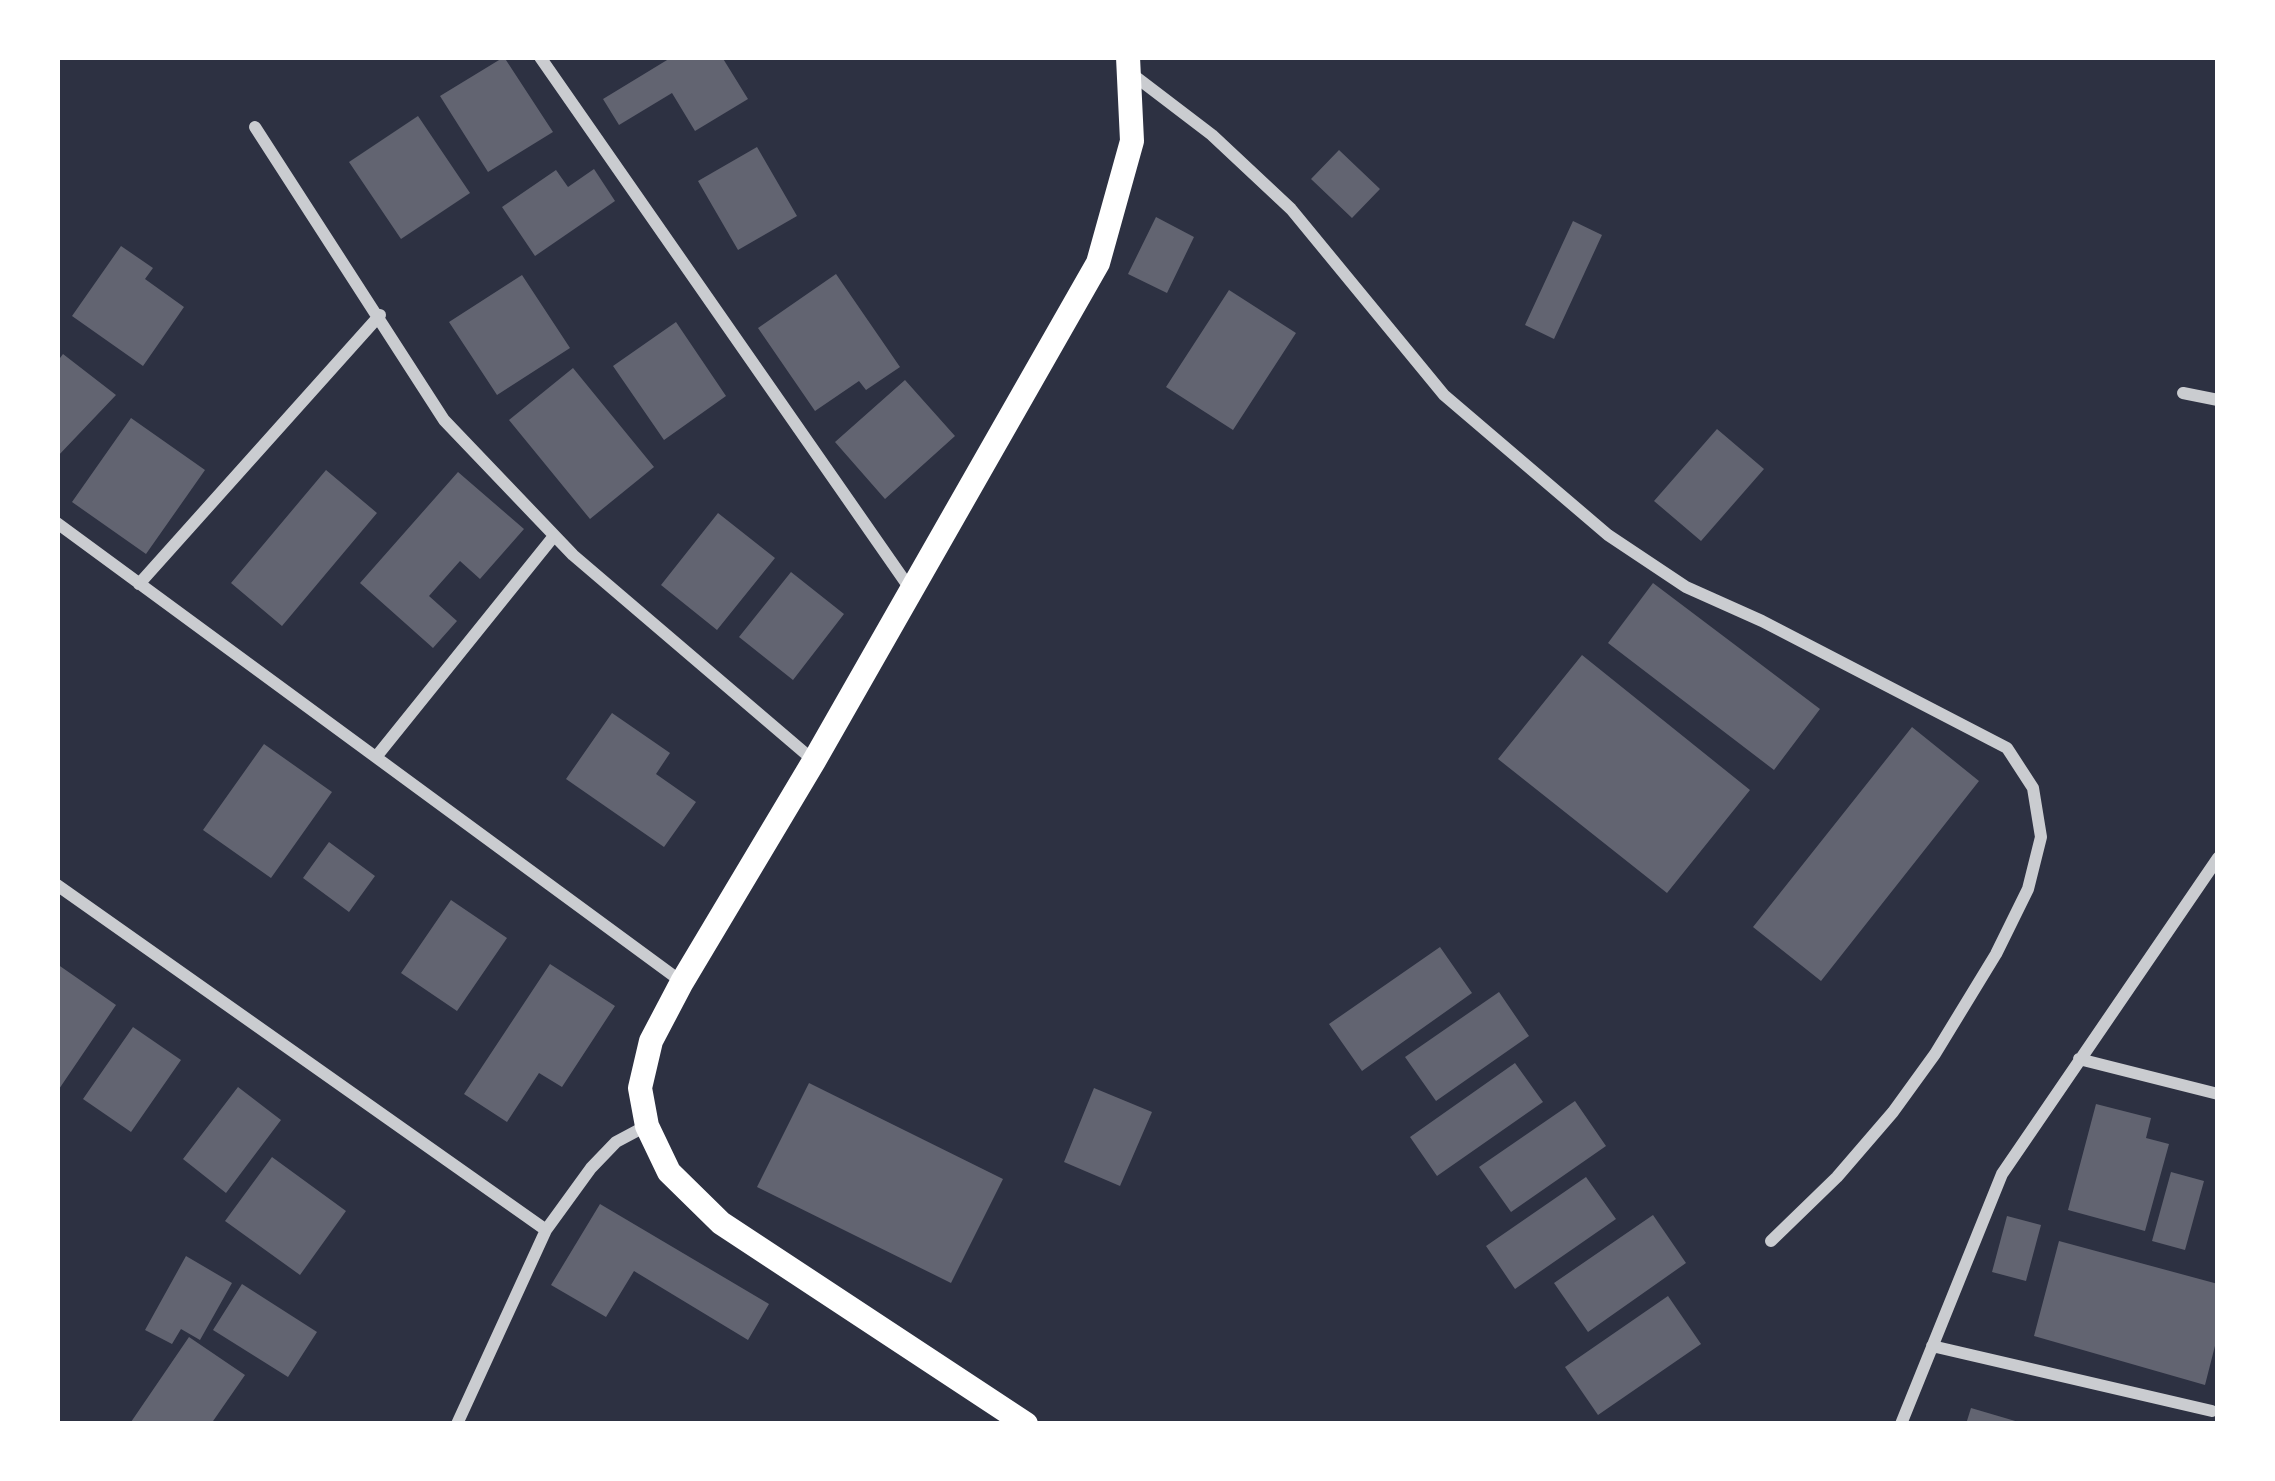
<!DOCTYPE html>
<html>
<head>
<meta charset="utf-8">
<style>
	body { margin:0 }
	#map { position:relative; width:2275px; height:1481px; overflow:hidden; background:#2d3142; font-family:Figtree,sans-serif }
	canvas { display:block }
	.frame { position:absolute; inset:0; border:60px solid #fff; pointer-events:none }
</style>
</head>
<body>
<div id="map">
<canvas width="2275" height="1481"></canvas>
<div class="frame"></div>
</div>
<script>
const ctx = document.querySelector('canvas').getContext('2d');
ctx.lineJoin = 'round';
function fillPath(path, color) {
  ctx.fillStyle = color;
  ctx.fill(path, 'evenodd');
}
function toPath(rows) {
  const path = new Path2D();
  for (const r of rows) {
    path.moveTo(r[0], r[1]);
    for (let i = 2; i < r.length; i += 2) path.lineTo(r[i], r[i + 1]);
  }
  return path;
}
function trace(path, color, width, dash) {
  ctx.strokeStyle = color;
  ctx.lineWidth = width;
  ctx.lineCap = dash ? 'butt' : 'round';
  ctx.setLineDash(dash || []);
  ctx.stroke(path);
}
fillPath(toPath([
	[504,57,553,132,488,172,440,96],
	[672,57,722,57,748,99,695,131,672,93,619,125,603,99],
	[418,116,470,193,401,239,349,162],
	[757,147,797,216,738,250,698,181],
	[1339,150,1380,189,1352,218,1311,179],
	[594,169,615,201,535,256,502,207,556,170,568,187],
	[1156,217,1194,237,1167,293,1128,274],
	[1573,221,1602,235,1554,339,1525,325],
	[121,246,153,268,145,279,184,307,143,366,72,316],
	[836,274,900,367,866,390,859,381,815,411,758,328],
	[522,275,570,348,497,395,449,322],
	[1229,290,1296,333,1233,430,1166,387],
	[676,322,726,396,664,440,613,366],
	[63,354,116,395,57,457,57,362],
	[573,368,654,467,590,519,509,420],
	[905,380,955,436,885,499,835,442],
	[131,418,205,470,146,554,72,502],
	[1717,429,1764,469,1701,541,1654,501],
	[326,470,377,513,282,626,231,583],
	[458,472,524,529,480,579,460,561,429,596,457,621,433,648,360,583],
	[718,513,775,558,717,630,661,585],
	[791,572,844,614,793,680,739,637],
	[1653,583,1820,709,1774,770,1608,643],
	[1582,655,1750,790,1667,893,1498,759],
	[612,713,670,753,656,774,696,802,664,847,566,779],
	[1912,727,1979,781,1821,981,1753,927],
	[264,744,332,792,271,878,203,830],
	[329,842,375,876,349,912,303,878],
	[451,900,507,938,457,1011,401,973],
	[1440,947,1472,993,1362,1071,1329,1024],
	[57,964,116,1005,57,1092],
	[550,964,615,1006,562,1087,539,1073,507,1122,464,1094],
	[1499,992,1529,1036,1436,1101,1405,1057],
	[133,1027,181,1060,131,1132,83,1099],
	[1515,1063,1543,1102,1437,1176,1410,1137],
	[809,1083,1003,1179,951,1283,757,1187],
	[238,1087,281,1120,226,1193,183,1159],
	[1094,1088,1152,1112,1120,1186,1064,1162],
	[1575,1101,1606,1146,1511,1212,1479,1167],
	[2096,1104,2151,1118,2146,1138,2169,1144,2145,1231,2068,1210],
	[272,1157,346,1211,300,1275,225,1221],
	[2171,1172,2204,1181,2185,1250,2152,1241],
	[1586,1177,1616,1219,1515,1289,1486,1246],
	[600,1204,769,1304,748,1340,634,1271,606,1317,551,1285],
	[1653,1215,1686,1263,1588,1332,1554,1283],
	[2007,1216,2041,1225,2026,1281,1992,1272],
	[2059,1241,2218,1284,2218,1334,2205,1385,2034,1336],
	[186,1256,232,1283,200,1340,181,1329,172,1344,145,1330],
	[242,1284,317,1332,288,1377,213,1330],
	[1668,1296,1701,1344,1598,1415,1565,1367],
	[189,1337,245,1375,211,1424,134,1424,131,1422],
	[1971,1408,2022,1423,2021,1424,1966,1424]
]), '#626471');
trace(toPath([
	[540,57,911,590],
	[1132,74,1212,135,1291,209,1444,395,1608,535,1686,587,1762,621,2007,748,2033,788,2041,837,2028,889,1996,954,1935,1054,1893,1112,1837,1177,1771,1241],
	[255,127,444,420,573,555,813,760],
	[2183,393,2218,400],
	[57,523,682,982],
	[139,584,380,315],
	[376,757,554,536],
	[57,885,546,1230],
	[2079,1059,2218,1094],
	[1932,1346,2212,1411],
	[457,1424,546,1230,591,1168,616,1142,646,1126],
	[1901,1424,2002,1174,2218,858]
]), '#caccd0', 12);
trace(toPath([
	[1026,1424,721,1223,669,1172,647,1126,640,1088,651,1041,682,982,814,761,1098,263,1132,141,1128,57]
]), '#fff', 24);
</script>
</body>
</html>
